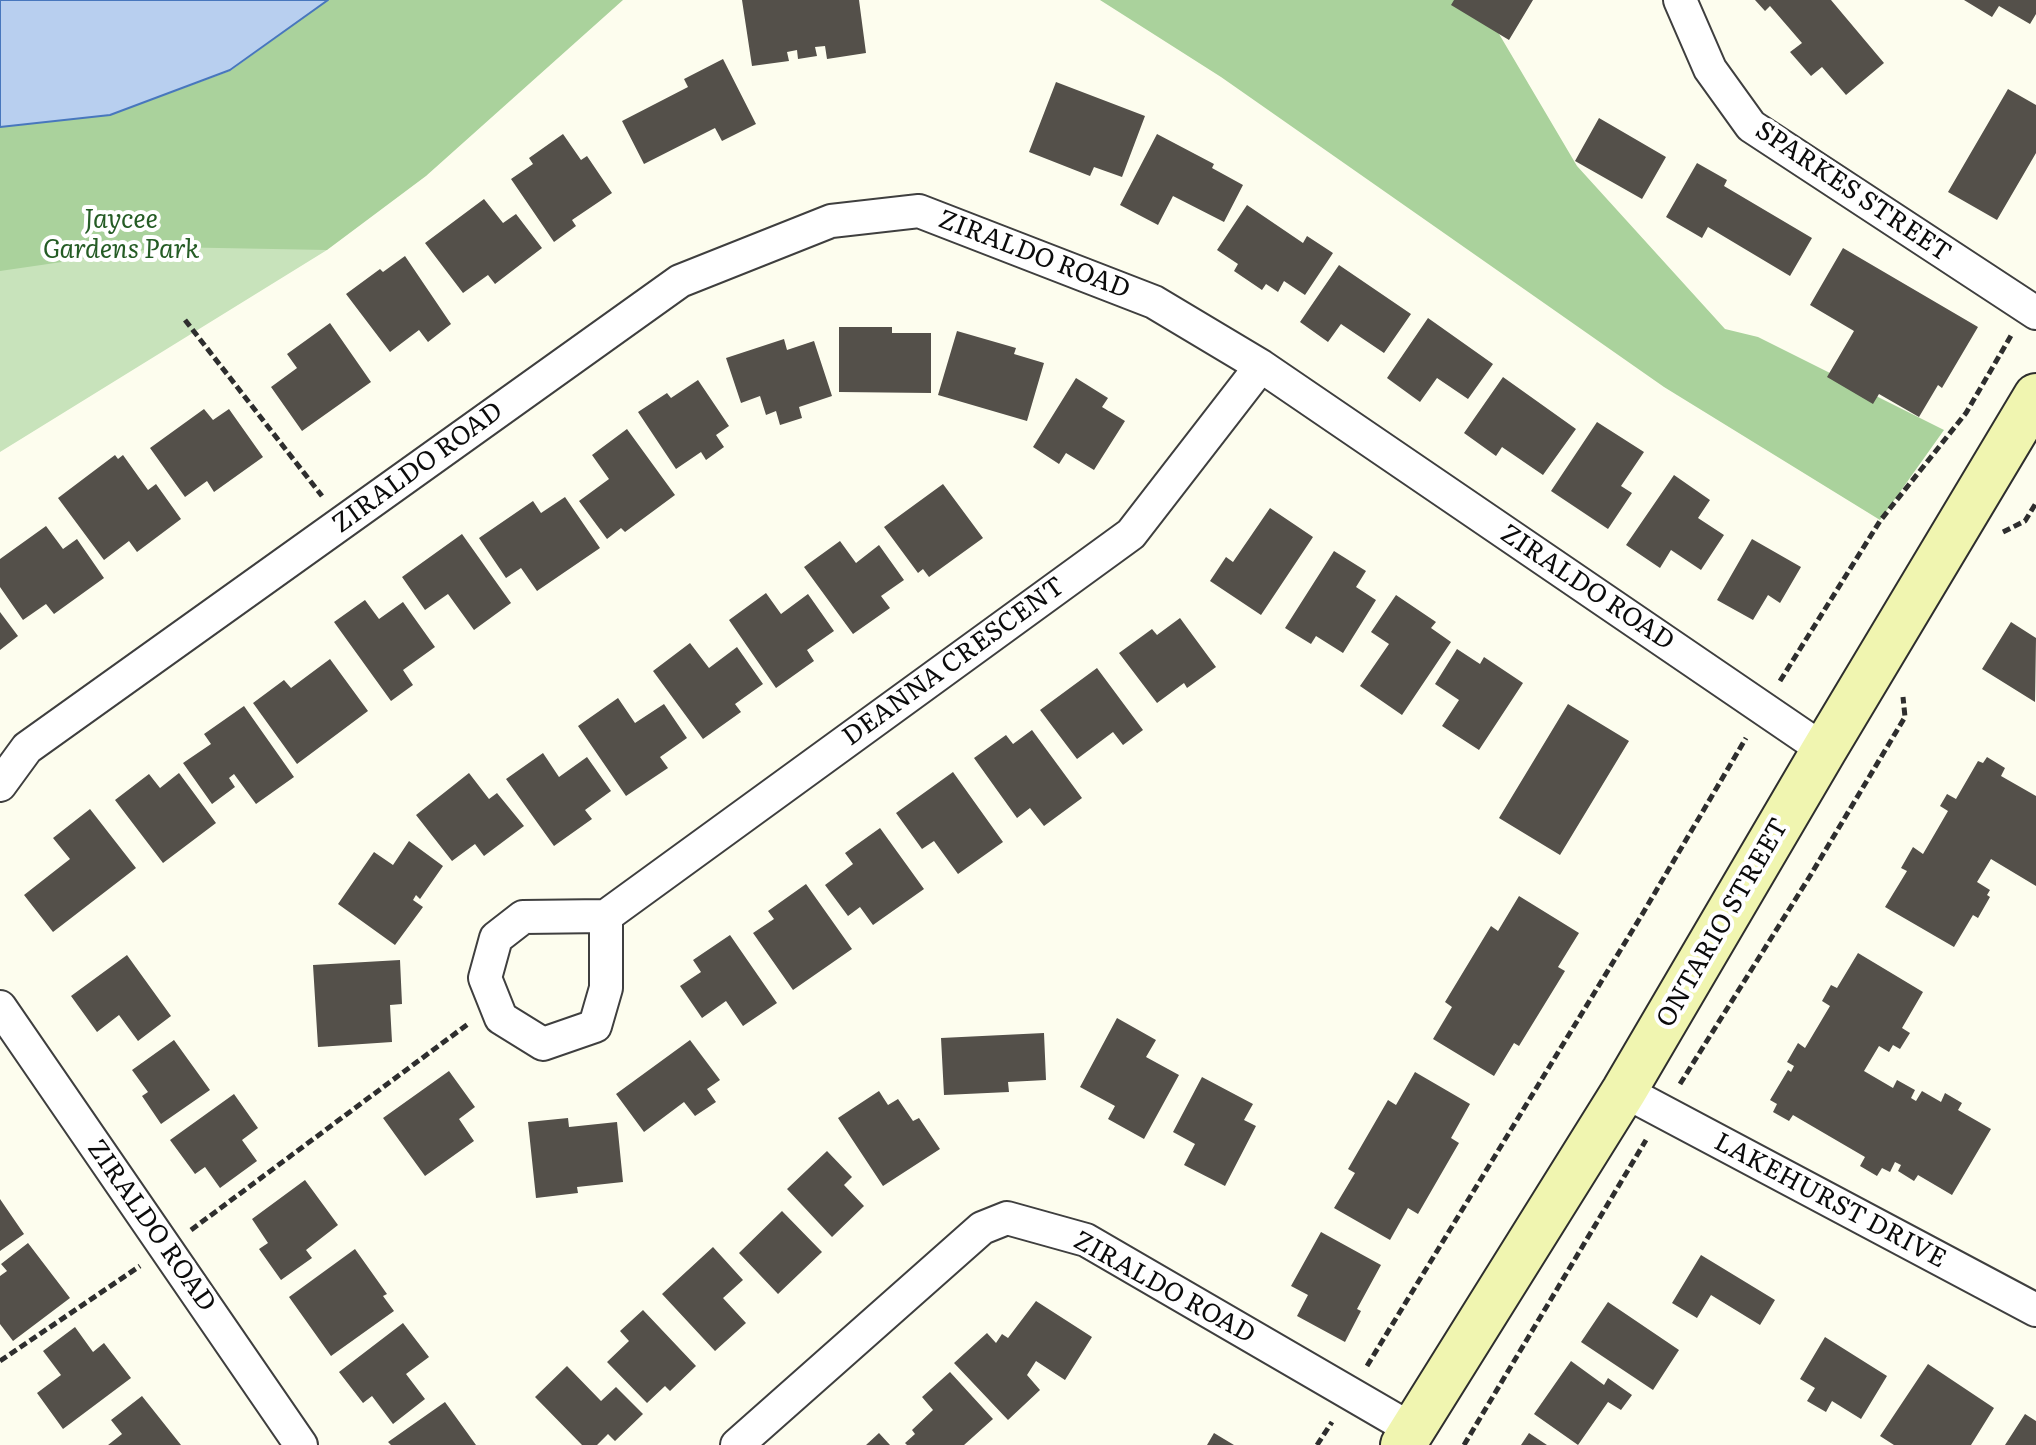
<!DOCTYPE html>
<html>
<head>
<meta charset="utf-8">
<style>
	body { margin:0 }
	canvas { display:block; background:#fdfdee }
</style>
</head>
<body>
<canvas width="2036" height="1445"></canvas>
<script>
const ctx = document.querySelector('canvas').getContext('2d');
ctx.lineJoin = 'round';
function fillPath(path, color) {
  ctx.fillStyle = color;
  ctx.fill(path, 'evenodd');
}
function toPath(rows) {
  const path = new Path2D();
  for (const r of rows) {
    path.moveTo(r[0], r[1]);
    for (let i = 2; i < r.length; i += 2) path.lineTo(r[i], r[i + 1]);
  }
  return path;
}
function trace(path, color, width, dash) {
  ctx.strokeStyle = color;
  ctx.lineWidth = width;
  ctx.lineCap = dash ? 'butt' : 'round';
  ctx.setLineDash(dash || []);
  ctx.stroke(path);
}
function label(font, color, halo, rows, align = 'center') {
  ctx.font = font + ' Literata,serif';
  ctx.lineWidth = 8;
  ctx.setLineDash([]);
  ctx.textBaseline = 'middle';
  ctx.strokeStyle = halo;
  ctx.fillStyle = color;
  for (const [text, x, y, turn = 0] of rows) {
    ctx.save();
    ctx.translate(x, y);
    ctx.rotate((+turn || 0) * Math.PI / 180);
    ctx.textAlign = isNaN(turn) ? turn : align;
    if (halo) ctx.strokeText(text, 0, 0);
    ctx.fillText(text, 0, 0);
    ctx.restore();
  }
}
fillPath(toPath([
	[230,70,327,250,0,452,0,127,110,115]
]), '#c8e3bb');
fillPath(toPath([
	[328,0,623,0,426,176,327,250,165,247,0,271,0,127,110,115,230,71],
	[1100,0,1479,0,1577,166,1725,329,1758,337,1944,430,1880,520,1664,387,1221,77]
]), '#aad29c');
const water = toPath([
	[0,0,328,0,230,70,110,115,0,127,0,0]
]);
fillPath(water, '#b8cfef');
trace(water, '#4877bd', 2);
fillPath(toPath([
	[742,0,859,0,866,53,827,59,825,46,815,47,817,56,798,59,797,50,787,52,789,61,752,66],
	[1454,0,1533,0,1509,40,1451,5],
	[1755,0,1831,0,1884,63,1846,95,1822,67,1811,76,1790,52,1802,43,1770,6,1765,11],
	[1964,0,2036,0,2036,14,2030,24,1999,6,1992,17],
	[723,59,756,124,722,141,715,128,644,164,622,121,688,87,684,79],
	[1056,82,1145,116,1122,177,1094,167,1090,176,1029,152],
	[2008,89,2036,105,2036,153,1997,220,1948,192],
	[1599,118,1666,157,1642,199,1575,161],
	[563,134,581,160,587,156,612,193,572,220,576,226,554,242,511,179,533,164,529,158],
	[1157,134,1214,164,1212,168,1243,185,1224,222,1173,196,1158,225,1120,205],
	[1697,163,1727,180,1724,186,1812,238,1790,276,1708,227,1702,238,1666,217],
	[484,199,503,223,516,214,542,248,495,284,488,275,463,293,425,243],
	[1247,205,1303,243,1307,236,1333,253,1305,295,1284,281,1278,292,1266,284,1262,290,1234,271,1238,264,1217,250],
	[1843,248,1978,327,1942,388,1938,385,1919,417,1879,394,1873,404,1827,377,1854,331,1810,305],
	[405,256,451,324,428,342,419,330,390,352,346,294,380,269,383,272],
	[1339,265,1411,314,1384,353,1341,324,1328,342,1300,322],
	[1428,318,1493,364,1468,399,1437,378,1420,402,1387,378],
	[330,323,371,382,302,431,271,387,297,368,287,354],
	[839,327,892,327,892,333,931,333,931,393,839,392],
	[957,331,1016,348,1014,354,1044,363,1027,421,938,395],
	[784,339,787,350,814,341,832,396,799,407,802,418,780,425,776,411,766,415,760,396,741,403,726,358],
	[1503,377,1576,429,1543,475,1502,447,1496,456,1464,433],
	[1076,378,1108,398,1102,407,1125,421,1094,470,1066,453,1059,464,1033,447],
	[698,380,729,426,716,435,724,447,706,460,701,452,676,469,638,412,667,393,671,398],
	[204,409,213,420,229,409,263,457,214,492,207,481,185,497,150,448],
	[1597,422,1644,452,1621,486,1632,493,1608,529,1551,491],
	[627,429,675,495,625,532,621,528,607,539,579,501,609,479,592,455],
	[115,455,118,459,123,455,148,490,156,484,181,519,137,552,129,541,104,560,58,498],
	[1674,475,1710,500,1698,518,1724,535,1701,570,1671,550,1660,568,1626,545],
	[943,484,983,538,929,577,923,569,918,573,884,527],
	[565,497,600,548,537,591,521,568,506,578,479,538,533,501,541,513],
	[1270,508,1313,537,1261,615,1210,581,1226,557,1233,562],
	[46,526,63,549,77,539,104,578,54,614,46,604,23,620,0,587,0,559],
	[462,534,511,603,474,630,448,594,425,610,402,577],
	[1752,539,1801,567,1780,603,1768,595,1753,620,1717,600],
	[840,541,856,563,879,545,904,580,881,596,890,608,853,634,804,567],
	[1334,551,1366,571,1356,587,1376,600,1343,653,1316,636,1311,644,1285,628],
	[766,593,781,614,808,594,834,631,807,650,814,661,776,688,729,620],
	[1396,595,1436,622,1431,628,1451,642,1402,715,1360,686,1389,644,1371,632],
	[365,600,379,619,403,602,435,647,403,670,413,685,391,701,334,622],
	[0,612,18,636,0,650],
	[1180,618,1216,667,1187,688,1184,683,1157,703,1119,653,1152,629,1157,635],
	[2011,622,2036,638,2035,702,1982,669],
	[690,643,709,668,737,647,763,684,735,704,741,712,703,739,653,671],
	[1457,649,1480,664,1484,657,1523,683,1479,750,1442,726,1459,700,1435,684],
	[330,659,368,711,297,764,253,703,284,680,291,688],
	[1097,668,1143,730,1123,745,1113,732,1077,759,1040,710],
	[618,698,635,723,664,704,687,738,660,757,668,768,626,796,578,726],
	[1568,704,1629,741,1560,855,1499,818],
	[244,706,294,777,256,804,234,774,229,778,235,787,212,804,183,763,211,744,204,734],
	[1032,730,1082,798,1044,826,1030,808,1017,818,974,758,1006,735,1013,744],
	[543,753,559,777,587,757,611,791,585,810,592,819,554,846,506,779],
	[1987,757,2005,768,2001,776,2036,796,2036,886,1991,859,1977,882,1990,890,1987,895,1990,897,1978,918,1973,915,1954,947,1885,907,1907,871,1901,868,1913,847,1923,854,1948,811,1940,806,1947,794,1956,799,1978,761,1983,763],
	[953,772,1003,842,958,874,934,841,922,849,896,813],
	[179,773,216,823,163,863,115,800,149,774,160,788],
	[469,773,489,799,497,793,524,826,484,856,475,844,452,861,416,815],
	[90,809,136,868,53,932,24,895,70,859,53,838],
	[880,828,924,889,873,925,860,907,848,916,825,885,853,864,845,853],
	[409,841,443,866,420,899,416,895,413,900,423,907,395,945,338,904,374,852,393,865],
	[806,884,852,949,793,990,753,933,774,919,768,911],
	[1519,896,1579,933,1558,967,1565,971,1519,1046,1514,1043,1494,1076,1433,1039,1452,1007,1445,1002,1491,926,1498,931],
	[730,935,777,1003,743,1026,726,1001,702,1018,680,986,701,972,693,960],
	[1858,953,1923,992,1902,1028,1910,1033,1900,1049,1893,1045,1889,1052,1879,1046,1864,1071,1893,1088,1897,1080,1915,1090,1911,1098,1916,1101,1922,1091,1941,1102,1945,1093,1962,1103,1958,1110,1991,1129,1952,1195,1918,1175,1914,1181,1898,1171,1901,1165,1895,1162,1890,1172,1882,1168,1877,1176,1860,1166,1865,1157,1793,1115,1789,1121,1773,1112,1777,1104,1770,1100,1788,1070,1791,1072,1794,1066,1787,1062,1798,1043,1805,1048,1830,1006,1822,1001,1831,985,1837,988],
	[127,955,171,1016,138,1041,119,1015,97,1032,71,996],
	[400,960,402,1004,390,1005,392,1042,318,1047,313,965],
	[1117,1018,1156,1040,1146,1057,1179,1075,1144,1139,1108,1119,1115,1106,1080,1087],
	[1044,1033,1046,1080,1008,1082,1009,1092,944,1095,941,1038],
	[174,1040,210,1090,161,1124,142,1096,148,1092,132,1070],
	[690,1040,720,1080,707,1089,716,1102,695,1116,684,1102,644,1132,616,1094],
	[449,1071,475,1107,459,1119,474,1141,425,1176,383,1118],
	[1415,1072,1470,1104,1451,1138,1459,1143,1418,1214,1408,1208,1390,1240,1334,1208,1355,1173,1348,1169,1388,1100,1396,1105],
	[1202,1077,1253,1104,1244,1120,1256,1126,1225,1186,1184,1165,1195,1144,1173,1132],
	[879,1091,888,1105,898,1099,913,1121,919,1118,940,1149,883,1186,838,1118],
	[234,1094,258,1128,242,1140,257,1161,220,1188,205,1167,195,1174,170,1140],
	[568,1118,569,1127,617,1122,623,1182,577,1187,578,1193,536,1198,528,1122],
	[827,1151,852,1177,844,1185,864,1206,832,1237,787,1189],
	[305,1180,338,1225,306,1250,312,1258,281,1280,259,1249,268,1243,252,1219],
	[0,1199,24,1234,0,1251],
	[782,1211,822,1252,778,1294,739,1253],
	[1321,1232,1381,1265,1357,1309,1361,1311,1345,1342,1297,1316,1308,1295,1291,1286],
	[28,1243,70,1298,13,1341,0,1324,0,1276,7,1271,1,1264],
	[713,1247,743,1280,723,1298,746,1323,715,1351,662,1294],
	[355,1249,387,1294,383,1296,394,1311,331,1356,289,1297],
	[1701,1255,1775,1300,1760,1325,1711,1295,1697,1318,1672,1303],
	[1036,1301,1092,1337,1065,1380,1036,1361,1027,1375,1040,1390,1008,1420,954,1363,987,1333,996,1343,1002,1334,1008,1338],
	[1608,1302,1679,1350,1653,1390,1581,1342],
	[643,1310,696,1366,670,1391,665,1386,647,1403,607,1362,629,1341,620,1331],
	[403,1323,429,1357,406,1374,425,1399,393,1424,372,1396,363,1403,339,1372],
	[75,1327,93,1352,104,1343,131,1378,63,1429,37,1393,61,1375,43,1351],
	[1825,1337,1887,1376,1861,1419,1832,1401,1826,1412,1807,1401,1815,1388,1800,1379],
	[1571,1361,1604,1385,1608,1378,1632,1395,1621,1410,1608,1402,1578,1445,1534,1414],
	[1928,1364,1994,1408,1971,1445,1894,1445,1880,1436],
	[567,1366,601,1401,616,1387,643,1414,615,1441,608,1434,597,1445,582,1445,535,1397],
	[950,1372,993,1419,964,1445,907,1445,905,1443,915,1434,912,1430,933,1410,922,1397],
	[142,1396,181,1445,108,1445,122,1434,111,1420],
	[445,1402,476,1445,391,1445,388,1442],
	[2025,1414,2036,1421,2036,1445,2005,1445],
	[879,1433,890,1445,866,1445],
	[1214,1433,1234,1445,1207,1445],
	[1529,1433,1547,1445,1521,1445]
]), '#54504a');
const street = toPath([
	[1680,0,1710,69,1751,126,2036,313],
	[0,785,27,748,680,281,831,221,919,211,1154,302,1261,366,1824,750],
	[606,916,606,988,595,1026,543,1044,501,1018,485,978,496,938,523,917,606,916,1131,534,1261,366],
	[0,1007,301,1445],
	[1624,1091,2036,1310],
	[737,1445,982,1228,1007,1218,1086,1240,1413,1430]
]);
const secondary = toPath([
	[1403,1445,1624,1091,1824,750,2036,396]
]);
trace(street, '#3f3f3f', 36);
trace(secondary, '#2e2e2e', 48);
trace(toPath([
	[185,320,322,496],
	[2003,532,2025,521,2036,503],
	[1780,681,1880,521,1966,413,2012,334],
	[1680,1084,1810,876,1905,717,1903,697],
	[191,1230,468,1024],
	[0,1361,140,1266],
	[1367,1366,1643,913,1746,738],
	[1317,1445,1332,1422],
	[1464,1445,1646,1140]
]), '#2e2e2e', 5, [8, 4]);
trace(street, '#fff', 32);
trace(secondary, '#f0f5b0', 44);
label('26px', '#0c0c0c', '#fff', [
	["SPARKES STREET",1853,192,34],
	["ZIRALDO ROAD",1034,255,21],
	["ZIRALDO ROAD",418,468,-36],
	["ZIRALDO ROAD",1587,588,34],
	["DEANNA CRESCENT",954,662,-36],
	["ONTARIO STREET",1723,923,-60],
	["LAKEHURST DRIVE",1830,1201,28],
	["ZIRALDO ROAD",151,1226,55],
	["ZIRALDO ROAD",1164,1288,29]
]);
label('italic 26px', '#255c25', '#fff', [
	["Jaycee",121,220],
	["Gardens Park",121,250]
]);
</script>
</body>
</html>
